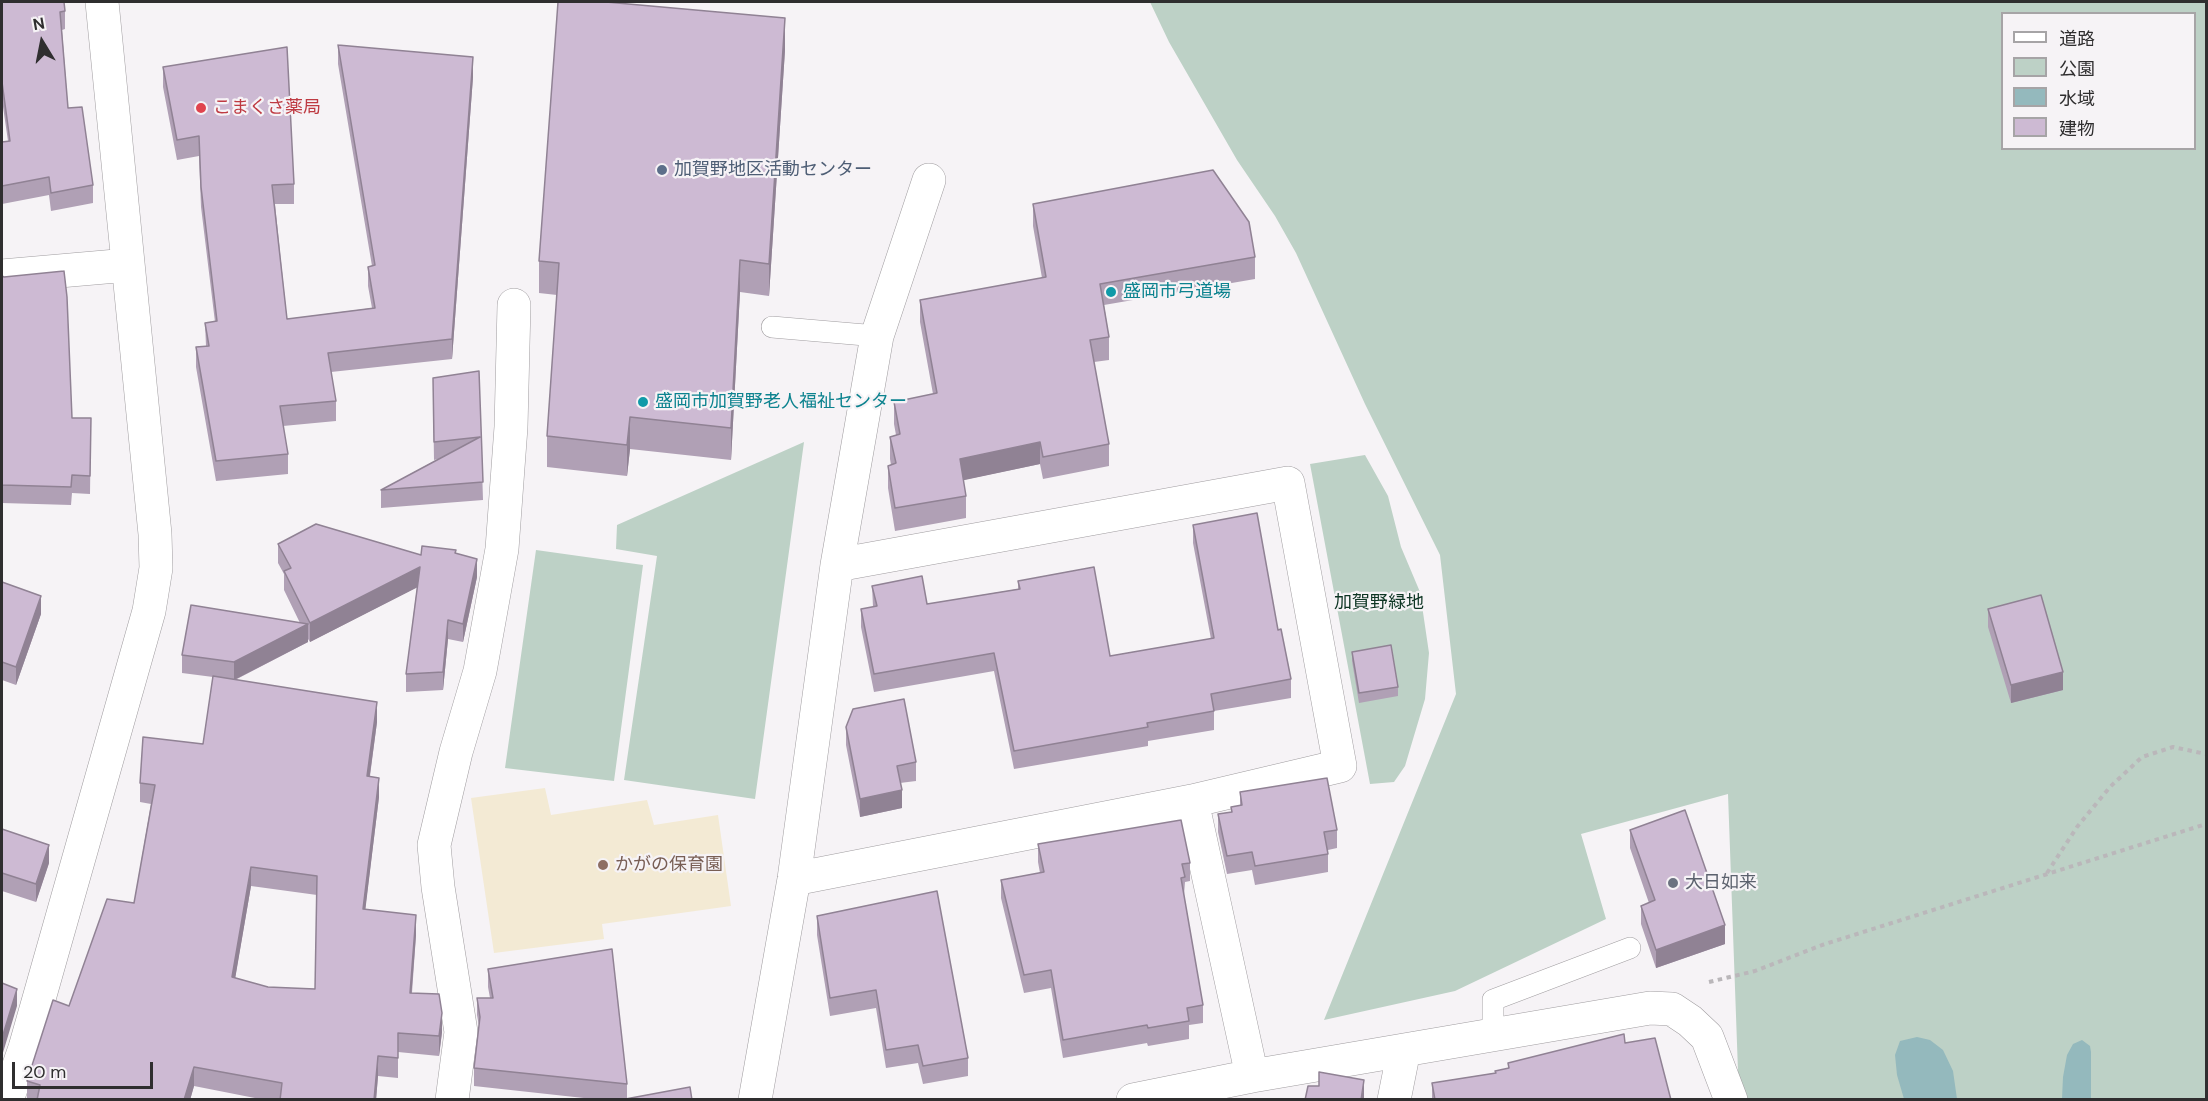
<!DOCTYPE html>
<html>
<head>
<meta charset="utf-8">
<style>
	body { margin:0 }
	#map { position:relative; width:2208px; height:1101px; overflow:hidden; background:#f6f3f6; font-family:"DM Sans","Noto Sans JP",sans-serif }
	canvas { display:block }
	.frame { position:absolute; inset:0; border:3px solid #2f2e2f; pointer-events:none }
	.legend { position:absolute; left:2001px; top:12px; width:195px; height:138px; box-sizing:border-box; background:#f6f3f6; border:2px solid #a6a4a6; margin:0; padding:8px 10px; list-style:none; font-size:18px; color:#2f2e2f }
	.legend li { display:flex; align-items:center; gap:12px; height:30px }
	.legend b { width:30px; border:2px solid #a6a4a6 }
	.north { position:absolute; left:12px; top:12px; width:60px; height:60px; -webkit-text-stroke:4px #f6f3f6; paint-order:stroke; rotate:350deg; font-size:16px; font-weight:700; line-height:24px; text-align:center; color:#2f2e2f }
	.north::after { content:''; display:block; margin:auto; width:21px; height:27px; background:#2f2e2f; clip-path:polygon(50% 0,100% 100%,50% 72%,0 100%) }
	.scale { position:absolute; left:12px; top:1062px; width:141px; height:27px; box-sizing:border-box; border:3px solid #2f2e2f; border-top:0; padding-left:8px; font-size:18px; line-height:21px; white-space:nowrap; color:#2f2e2f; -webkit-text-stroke:4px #f6f3f6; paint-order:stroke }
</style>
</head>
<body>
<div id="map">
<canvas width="2208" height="1101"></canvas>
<div class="frame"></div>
<ul class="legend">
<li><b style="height:8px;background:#fff"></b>道路</li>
<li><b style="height:16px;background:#bdd1c6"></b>公園</li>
<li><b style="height:16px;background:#94b9bd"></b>水域</li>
<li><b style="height:16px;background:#cdbad3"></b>建物</li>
</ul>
<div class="north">N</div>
<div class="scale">20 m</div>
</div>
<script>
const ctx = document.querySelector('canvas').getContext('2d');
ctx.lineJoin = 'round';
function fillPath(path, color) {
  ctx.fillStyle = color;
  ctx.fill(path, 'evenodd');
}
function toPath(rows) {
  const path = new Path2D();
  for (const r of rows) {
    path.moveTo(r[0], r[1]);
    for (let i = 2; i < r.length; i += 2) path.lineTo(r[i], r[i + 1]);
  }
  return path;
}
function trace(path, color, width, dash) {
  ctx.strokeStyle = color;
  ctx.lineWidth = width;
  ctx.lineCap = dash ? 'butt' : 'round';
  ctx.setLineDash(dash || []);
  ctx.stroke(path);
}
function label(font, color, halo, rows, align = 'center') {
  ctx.font = font + ' "DM Sans","Noto Sans JP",sans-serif';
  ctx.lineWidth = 4.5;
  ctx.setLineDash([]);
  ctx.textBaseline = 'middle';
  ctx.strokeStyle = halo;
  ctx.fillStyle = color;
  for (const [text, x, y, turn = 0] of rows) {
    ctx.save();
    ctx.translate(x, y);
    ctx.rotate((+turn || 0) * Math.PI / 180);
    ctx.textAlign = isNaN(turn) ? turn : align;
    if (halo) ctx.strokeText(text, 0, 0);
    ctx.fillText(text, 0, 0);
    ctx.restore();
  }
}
fillPath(toPath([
	[545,788,551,815,647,800,654,825,718,815,731,906,602,924,604,939,494,953,471,798]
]), '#f3ead4');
fillPath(toPath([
	[1150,2,2206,2,2206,1099,1739,1099,1728,794,1581,834,1606,919,1455,991,1324,1020,1456,694,1440,555,1365,404,1296,253,1275,216,1237,160,1169,42],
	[2002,14,2194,14,2194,148,2002,148],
	[804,442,755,799,624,780,657,556,616,549,617,525],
	[1365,455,1388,496,1401,547,1420,592,1429,653,1425,699,1405,766,1394,782,1370,784,1310,464],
	[536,550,643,565,614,781,505,768]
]), '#bdd1c6');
fillPath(toPath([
	[1917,1037,1930,1040,1943,1050,1953,1071,1957,1099,1904,1099,1897,1075,1895,1055,1900,1041],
	[2082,1040,2090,1046,2091,1052,2091,1099,2062,1099,2063,1077,2067,1055,2073,1044]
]), '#94b9bd');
const service = toPath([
	[772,327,877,336],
	[1493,1035,1493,1000,1630,948]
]);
const minor = toPath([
	[2,276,128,265],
	[1192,801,1252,1076],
	[794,879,1192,801,1340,766,1288,483,837,565],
	[7,1100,25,1048,149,611,156,568,155,534,102,2],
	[452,1100,461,1032,438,887,434,845,456,752,480,671,502,549,511,427,514,305],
	[755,1100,794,879,837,565,877,336,929,180],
	[1133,1100,1252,1076,1650,1008,1672,1009,1690,1021,1707,1037,1731,1100],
	[1394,1100,1404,1050]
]);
trace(service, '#a09da0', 22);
trace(minor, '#a09da0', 34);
trace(toPath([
	[2047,873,2077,827,2110,787,2142,757,2173,747,2206,754],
	[1709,982,1755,971,1822,945,2206,824]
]), '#bab7ba', 4, [4.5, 4.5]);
trace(service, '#fff', 21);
trace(minor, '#fff', 33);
fillPath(toPath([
	[2,2,65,11,65,29,62,30,68,108,93,185,93,203,51,211,49,195,2,204,2,142,8,141,2,100],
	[338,45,473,77,452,359,331,372,336,401,336,421,283,426,288,454,288,474,216,481,196,367,196,347,206,346,205,323,215,322,201,207,199,156,177,160,163,87,163,67,294,184,294,204,275,204,287,319,372,308,368,286,368,267,372,266,338,64],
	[785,50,769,296,740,292,731,460,630,449,627,476,547,467,547,436,557,295,539,293,539,261],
	[1033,204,1255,257,1255,279,1104,305,1109,337,1109,360,1094,362,1109,444,1109,466,1043,479,1040,464,963,480,966,496,966,518,895,531,888,488,888,466,891,465,890,459,890,437,896,435,894,424,894,402,933,394,920,322,920,300,1042,278,1033,226],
	[2,276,72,418,91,418,90,494,72,493,71,505,2,503],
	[479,371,483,500,381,508,381,490,438,459,434,460,433,396],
	[1193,525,1278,630,1291,679,1291,698,1214,711,1214,730,1148,741,1148,746,1014,769,994,671,874,692,861,627,861,609,873,607,872,586,927,604,1018,589,1018,581,1110,656,1211,639,1193,543],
	[278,544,421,555,456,554,477,577,463,642,448,639,443,690,406,692,406,674,417,587,310,642,308,639,308,642,235,680,377,722,370,776,379,797,365,910,416,935,412,993,442,1032,439,1056,398,1052,398,1078,378,1076,376,1100,265,1100,194,1086,190,1100,27,1100,27,1081,69,1006,134,903,151,804,140,802,140,783,203,744,213,677,182,673,182,655,300,623,284,590,284,574,278,563],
	[251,886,317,895,315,989,268,987,235,978],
	[2,582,41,614,16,685,2,680],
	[1988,609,2063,690,2011,703,1988,627],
	[1352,652,1398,687,1398,696,1359,703,1352,661],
	[846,727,916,762,916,781,900,783,902,808,860,817,846,745],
	[1240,792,1337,830,1337,848,1328,850,1328,872,1255,885,1252,870,1227,874,1218,832,1218,814,1231,812,1231,807,1240,806],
	[2,829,49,863,36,902,2,891],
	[1630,830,1725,944,1656,968,1641,924,1641,906,1649,903,1630,848],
	[1038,844,1190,863,1190,881,1185,882,1184,895,1203,1005,1203,1023,1189,1025,1189,1039,1148,1046,1147,1043,1063,1058,1051,988,1024,993,1001,898,1001,880,1040,873,1038,862],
	[817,916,968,1058,968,1076,923,1084,918,1063,886,1068,876,1008,830,1016,817,935],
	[488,969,627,1084,627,1098,692,1100,602,1100,474,1086,474,1068,479,1026,477,1015,477,998,490,998,488,987],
	[1625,1043,1671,1100,1432,1100,1432,1083,1495,1073,1508,1069,1508,1063]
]), '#b0a0b5');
fillPath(toPath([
	[785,18,785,50,769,296,769,264],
	[473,57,473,77,452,359,452,339],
	[740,260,740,292,731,460,731,428],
	[630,417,630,449,627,476,627,445],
	[1040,442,1040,464,960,481,960,459],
	[477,559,477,577,463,642,463,624],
	[420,567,420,586,310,642,310,623],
	[41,596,41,614,16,685,16,667],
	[448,620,448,639,443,690,443,672],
	[308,624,308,642,234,680,234,662],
	[2063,672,2063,690,2011,703,2011,685],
	[377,702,377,722,367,796,367,776],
	[379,778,379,797,363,929,363,909],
	[902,790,902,808,860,817,860,799],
	[49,845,49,863,36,902,36,884],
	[251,867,251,886,232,997,232,977],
	[416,915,416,935,410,1012,410,993],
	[1725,925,1725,944,1656,968,1656,950],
	[17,989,17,1006,2,1056,2,1038],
	[442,1013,442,1032,439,1056,439,1036],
	[378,1056,378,1076,376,1100,374,1100],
	[194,1067,194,1086,190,1100,184,1100],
	[1364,1080,1364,1100,1361,1100]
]), '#908294');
const building = toPath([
	[2,2,64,2,65,11,60,12,68,108,82,107,93,185,51,193,49,177,2,186,2,142,10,141,2,82,2,2],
	[558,2,606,2,785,18,769,264,740,260,731,428,630,417,627,445,547,436,559,263,539,261,558,2],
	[338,45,473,57,452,339,328,353,336,401,280,406,288,454,216,461,196,347,209,346,205,323,217,321,201,187,199,136,177,140,163,67,287,47,294,184,272,185,287,319,375,308,368,267,375,265,338,45],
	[1213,170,1249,222,1255,257,1100,284,1109,337,1090,340,1109,444,1043,457,1040,442,960,459,966,496,895,508,888,466,896,463,890,437,900,434,894,402,937,393,920,300,1046,277,1033,204,1213,170],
	[64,271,67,297,72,418,91,418,90,476,72,475,71,487,2,485,2,276,4,277,64,271],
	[479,371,483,482,381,490,480,437,434,442,433,378,479,371],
	[1257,513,1278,630,1281,629,1291,679,1211,694,1214,711,1147,723,1148,727,1014,751,994,653,874,674,861,609,877,606,872,586,922,576,927,604,1020,589,1018,581,1094,567,1110,656,1214,638,1193,525,1257,513],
	[316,524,421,555,422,546,456,550,455,553,477,559,463,624,448,620,443,672,406,674,420,567,310,623,284,571,291,568,278,544,316,524],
	[2,582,41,596,16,667,2,662,2,582],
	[2041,595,2063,672,2011,685,1988,609,2041,595],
	[191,605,308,624,234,662,182,655,191,605],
	[1391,645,1398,687,1359,693,1352,652,1391,645],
	[213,676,377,702,367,776,379,778,363,909,416,915,410,993,439,994,442,1013,439,1036,398,1033,398,1058,378,1056,374,1100,280,1100,282,1083,194,1067,184,1100,37,1100,40,1085,27,1081,53,1000,69,1006,107,899,134,903,155,785,140,783,143,737,203,744,213,676],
	[251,867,317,876,315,989,268,987,232,977,251,867],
	[904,699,916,762,897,766,902,790,860,799,846,727,853,709,904,699],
	[1327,778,1337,830,1324,832,1328,854,1255,866,1252,852,1227,856,1218,814,1232,812,1231,807,1242,805,1240,792,1327,778],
	[1685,810,1725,925,1656,950,1641,906,1655,900,1630,830,1685,810],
	[1181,820,1190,863,1182,864,1185,877,1181,878,1203,1005,1187,1008,1189,1021,1148,1028,1147,1025,1063,1040,1051,970,1024,975,1001,880,1044,872,1038,844,1181,820],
	[2,829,49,845,36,884,2,873,2,829],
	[937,891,968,1058,923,1066,918,1045,886,1050,876,990,830,998,817,916,937,891],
	[612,949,627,1084,474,1068,480,1017,477,998,493,998,488,969,612,949],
	[2,983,17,989,2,1038,2,983],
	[1624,1034,1625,1043,1655,1038,1671,1100,1435,1100,1432,1083,1496,1073,1495,1071,1509,1068,1508,1063,1624,1034],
	[1319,1072,1364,1080,1361,1100,1305,1100,1308,1086,1319,1086,1319,1072],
	[690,1087,692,1100,620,1100,690,1087]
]);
fillPath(building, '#cdbad3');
trace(building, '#908294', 1.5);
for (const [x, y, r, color] of [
	[201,108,6,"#e0444e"],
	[662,170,6,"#5c6f8a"],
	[1111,292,6,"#0f9aa8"],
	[643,402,6,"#0f9aa8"],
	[603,865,6,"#8d6e63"],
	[1673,883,6,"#6b7280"]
]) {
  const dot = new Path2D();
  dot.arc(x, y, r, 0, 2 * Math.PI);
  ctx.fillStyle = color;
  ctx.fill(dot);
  trace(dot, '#f6f3f6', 2);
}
label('18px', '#be3a42', '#f6f3f6', [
	["こまくさ薬局",213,108]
], 'left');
label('18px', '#4e5e75', '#f6f3f6', [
	["加賀野地区活動センター",674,170]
], 'left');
label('18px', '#0d838f', '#f6f3f6', [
	["盛岡市弓道場",1123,292],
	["盛岡市加賀野老人福祉センター",655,402]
], 'left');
label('18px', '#0d3523', '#f6f3f6', [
	["加賀野緑地",1379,603]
]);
label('18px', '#785e54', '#f6f3f6', [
	["かがの保育園",615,865]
], 'left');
label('18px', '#5b616d', '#f6f3f6', [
	["大日如来",1685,883]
], 'left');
</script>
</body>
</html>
